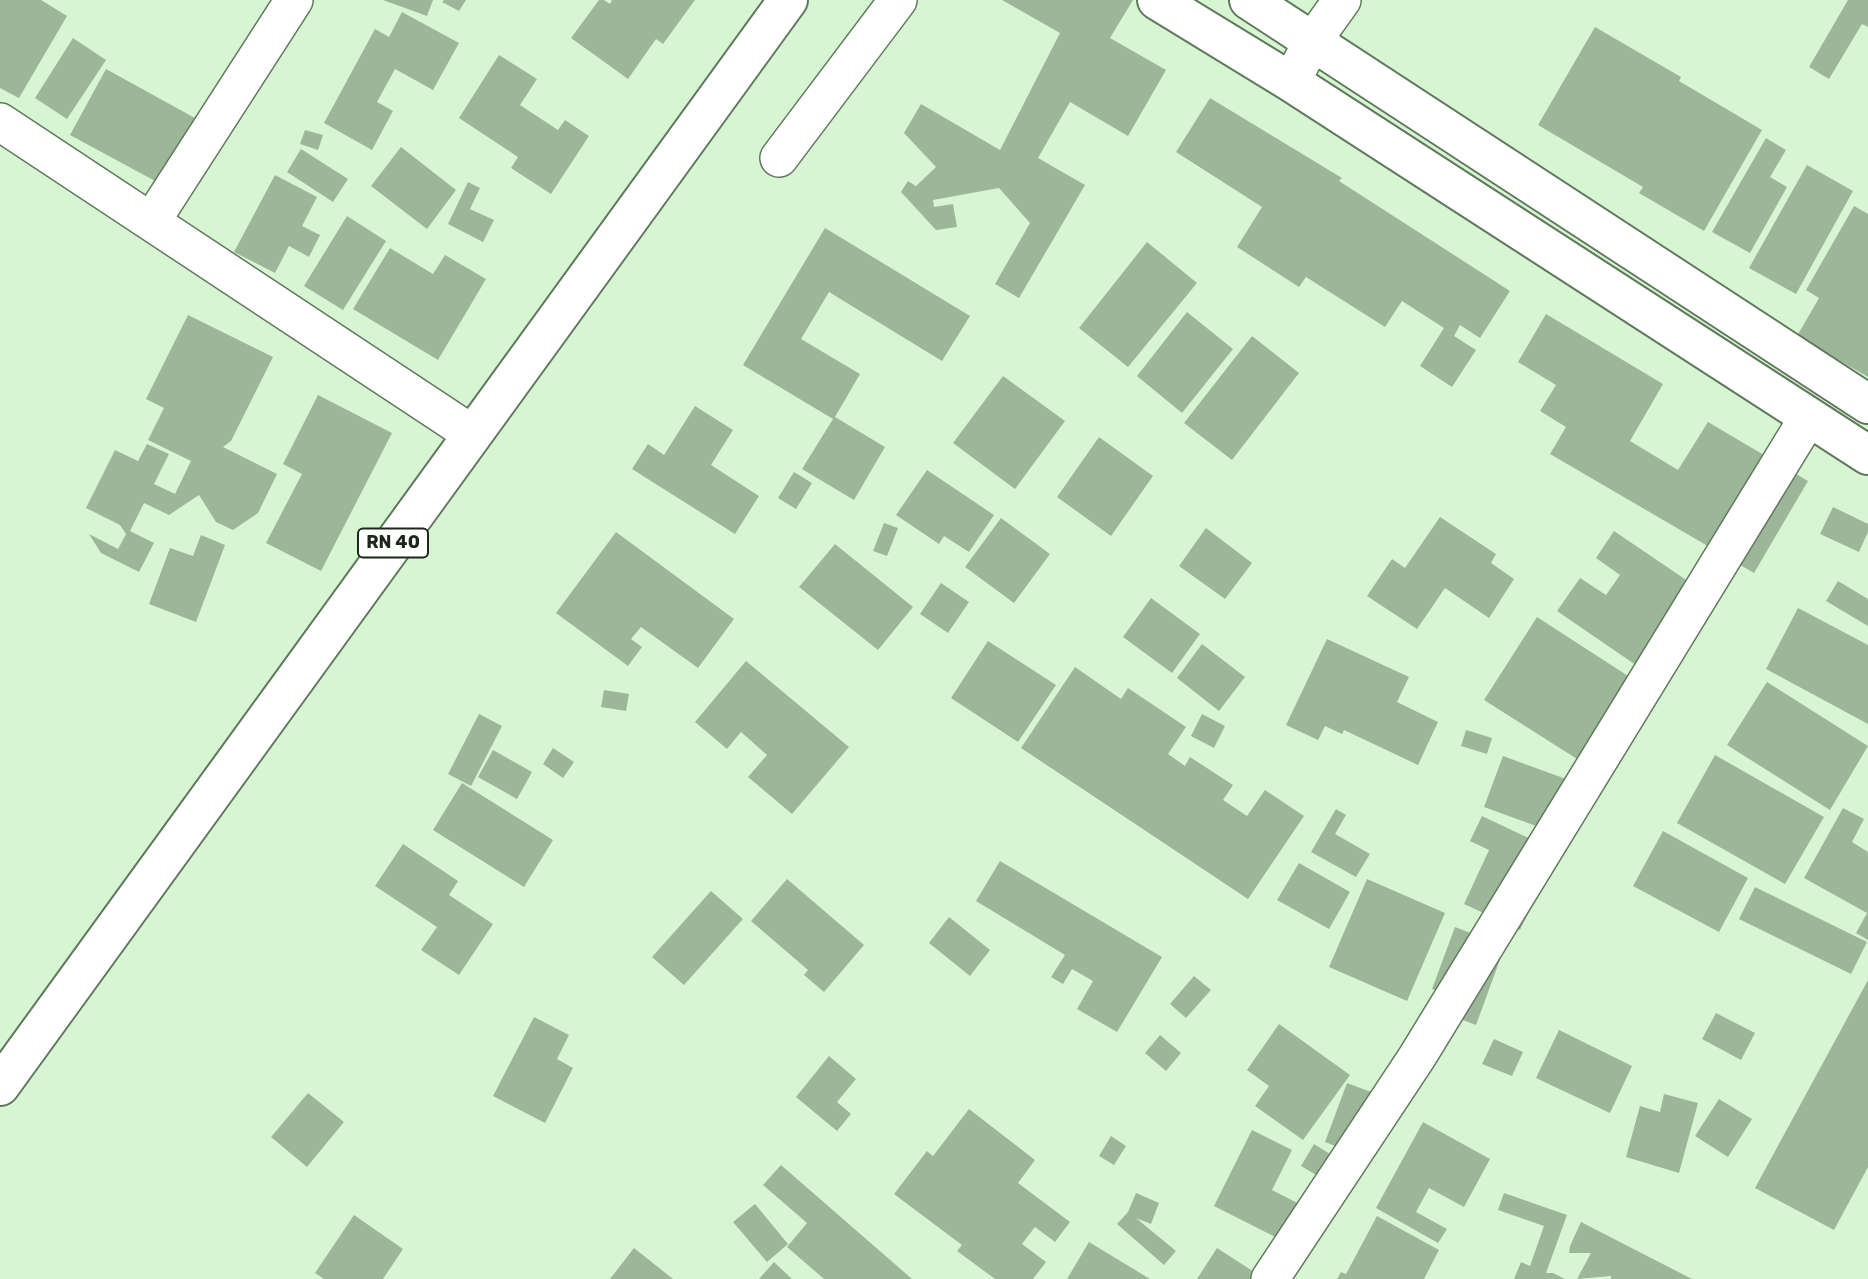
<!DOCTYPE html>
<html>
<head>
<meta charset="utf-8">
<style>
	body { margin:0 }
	canvas { display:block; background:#d8f5d3 }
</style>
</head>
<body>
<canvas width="1868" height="1279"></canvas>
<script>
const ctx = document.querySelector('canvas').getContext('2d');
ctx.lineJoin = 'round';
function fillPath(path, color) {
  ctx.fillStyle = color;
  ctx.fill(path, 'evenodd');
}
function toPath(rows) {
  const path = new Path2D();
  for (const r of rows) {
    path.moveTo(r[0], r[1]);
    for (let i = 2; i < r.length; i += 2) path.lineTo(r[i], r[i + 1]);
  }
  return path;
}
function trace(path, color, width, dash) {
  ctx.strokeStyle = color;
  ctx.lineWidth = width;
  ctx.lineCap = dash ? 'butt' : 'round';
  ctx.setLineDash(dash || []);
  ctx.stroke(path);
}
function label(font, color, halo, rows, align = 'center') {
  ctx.font = font + ' Rubik,sans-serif';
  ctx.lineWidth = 5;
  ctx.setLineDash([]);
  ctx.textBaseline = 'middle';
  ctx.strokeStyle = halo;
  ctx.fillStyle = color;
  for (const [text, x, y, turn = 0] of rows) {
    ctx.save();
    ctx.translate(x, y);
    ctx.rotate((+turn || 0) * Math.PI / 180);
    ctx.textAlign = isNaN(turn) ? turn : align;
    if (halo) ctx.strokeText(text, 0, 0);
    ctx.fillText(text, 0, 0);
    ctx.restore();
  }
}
fillPath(toPath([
	[0,0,41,0,67,16,19,98,0,88],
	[383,0,433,0,427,16],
	[444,0,466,0,459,11,442,2],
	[599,0,604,0,610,4,612,0,695,0,663,44,656,39,628,79,571,38],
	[1002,0,1133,0,1110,38,1166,70,1128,136,1070,102,1038,158,1085,185,1019,298,995,284,1030,223,999,188,933,200,934,207,953,204,957,227,936,230,901,192,908,181,916,186,936,167,904,133,921,104,1000,150,1060,33],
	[1848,0,1868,0,1868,27,1862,24,1829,79,1809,67],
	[402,12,459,43,433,90,395,69,377,102,393,111,372,150,324,123,375,29,389,37],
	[1595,27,1681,77,1679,81,1762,130,1704,231,1639,193,1643,187,1538,125],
	[73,38,106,60,67,119,35,98],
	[499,55,537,79,520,105,558,130,565,120,589,136,551,194,511,168,518,157,459,118],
	[106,69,204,123,168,188,70,135],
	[1210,98,1342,178,1339,181,1510,291,1480,338,1460,325,1454,336,1476,350,1452,387,1420,366,1444,328,1402,301,1385,327,1306,277,1299,287,1237,247,1262,207,1176,152],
	[305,130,323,135,318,150,300,144],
	[1766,138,1786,150,1770,177,1787,187,1750,253,1712,232],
	[401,147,456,190,427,229,371,186],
	[301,149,348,179,333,202,287,172],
	[1807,165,1853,191,1796,294,1749,268],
	[275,175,317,197,302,226,320,235,309,257,289,246,275,273,234,252],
	[468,182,480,188,470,209,494,220,483,242,448,224],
	[1854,206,1868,214,1868,377,1797,336,1819,298,1806,290],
	[347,216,386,241,343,310,304,286],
	[825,228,970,316,942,361,829,292,801,339,860,374,835,417,885,447,854,500,802,469,833,419,743,365],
	[1147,242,1197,283,1128,367,1079,328],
	[390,248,433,274,445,255,486,279,438,360,353,309],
	[1187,312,1233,349,1182,413,1137,376],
	[1546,314,1663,384,1630,441,1678,470,1708,422,1808,481,1754,573,1550,454,1566,427,1540,411,1556,385,1518,362],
	[188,315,273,357,231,441,223,447,277,474,258,513,233,530,216,522,199,495,169,515,144,503,130,531,154,543,139,572,101,553,89,534,118,549,126,534,120,525,86,508,115,450,138,461,147,444,169,454,154,484,175,494,191,461,148,440,164,408,146,399],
	[1252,336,1299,373,1232,460,1184,423],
	[1003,376,1065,421,1015,489,953,443],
	[318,395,392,433,321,571,266,543,302,474,283,464],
	[695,406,733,430,711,465,759,496,735,534,632,469,648,444,664,455],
	[1099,437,1153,476,1111,536,1057,497],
	[927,470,994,515,969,552,944,536,939,544,896,515],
	[794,472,812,483,796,509,778,498],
	[1833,507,1868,524,1868,532,1859,552,1820,534],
	[1440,517,1496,554,1491,563,1514,579,1489,618,1445,588,1417,629,1367,596,1392,559,1405,568],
	[1001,518,1050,554,1014,603,965,567],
	[884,523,898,528,887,556,873,551],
	[1206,528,1252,563,1225,599,1179,566],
	[1614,531,1701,590,1646,672,1557,611,1580,578,1606,595,1620,575,1596,558],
	[616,532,734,619,698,668,641,627,631,639,642,647,628,666,556,613],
	[201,535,225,545,196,622,149,604,170,548,193,556],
	[835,544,913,607,878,650,799,587],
	[1838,581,1868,599,1868,626,1826,601],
	[941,583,969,602,948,633,920,614],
	[1151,598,1200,634,1172,673,1123,637],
	[1798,608,1868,645,1868,724,1766,669],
	[1537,617,1642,685,1596,771,1484,700],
	[1327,639,1409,677,1397,702,1438,722,1418,765,1344,730,1342,734,1325,726,1318,740,1286,725],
	[988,641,1056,685,1018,742,951,698],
	[1202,644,1245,677,1219,711,1177,678],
	[746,661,849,747,792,814,748,777,767,755,741,732,727,749,695,722],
	[1075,667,1121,699,1128,688,1186,727,1168,754,1185,766,1190,757,1233,785,1223,800,1247,816,1265,790,1304,816,1248,899,1021,748],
	[1767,682,1868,746,1830,810,1727,745],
	[604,690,629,694,626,711,601,707],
	[479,714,502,726,471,786,448,774],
	[1202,714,1225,726,1214,748,1191,736],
	[1466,730,1492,738,1487,754,1461,746],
	[553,748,574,762,563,778,543,764],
	[493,750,532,772,517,799,478,777],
	[1715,755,1824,817,1785,884,1677,823],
	[1503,756,1577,783,1558,834,1484,807],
	[462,783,553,840,524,887,433,830],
	[1843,808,1864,819,1852,842,1868,852,1868,940,1856,933,1867,913,1804,878],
	[1336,809,1346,815,1335,834,1370,854,1356,877,1311,852],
	[1482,816,1558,852,1520,930,1464,904,1489,850,1470,841],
	[1663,831,1748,878,1719,932,1633,886],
	[403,844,458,881,449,895,493,924,459,975,421,950,437,927,375,886],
	[1000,861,1162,957,1117,1032,1077,1009,1093,981,1072,969,1063,984,1051,977,1065,955,976,901],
	[1299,863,1350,892,1329,929,1277,900],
	[787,879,864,945,824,992,804,975,808,970,751,921],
	[1367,879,1445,913,1407,1001,1329,967],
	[1755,887,1867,942,1851,974,1739,919],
	[711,891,743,919,684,985,652,957],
	[949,917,990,950,970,976,929,943],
	[1455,927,1505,946,1476,1025,1450,1015,1457,998,1432,989],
	[1194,976,1211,990,1186,1018,1170,1004],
	[1868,980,1868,1167,1834,1230,1755,1188],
	[1716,1013,1755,1033,1741,1060,1702,1039],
	[534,1017,569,1035,557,1059,573,1068,545,1123,493,1096],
	[1279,1024,1350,1075,1303,1140,1255,1106,1269,1086,1247,1070],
	[1559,1030,1632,1066,1610,1113,1536,1078],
	[1160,1035,1181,1053,1166,1071,1145,1053],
	[1494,1039,1523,1052,1512,1076,1482,1064],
	[829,1056,856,1079,837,1102,851,1114,837,1131,796,1097],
	[1347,1083,1382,1096,1361,1156,1325,1142],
	[308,1093,344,1122,307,1167,271,1137],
	[1664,1094,1698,1103,1679,1173,1626,1157,1640,1106,1660,1112],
	[1719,1099,1752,1119,1728,1157,1695,1136],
	[969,1109,1035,1160,1018,1183,1070,1222,1055,1242,1035,1227,1022,1244,1046,1262,1033,1279,995,1279,957,1251,962,1245,894,1194,927,1151,933,1156],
	[1423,1122,1490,1159,1464,1207,1429,1188,1416,1212,1447,1229,1438,1243,1376,1208],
	[1252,1130,1292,1150,1272,1190,1315,1212,1297,1248,1214,1206],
	[1111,1136,1126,1146,1114,1165,1099,1156],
	[1314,1144,1343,1162,1330,1183,1301,1166],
	[781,1165,912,1279,824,1279,787,1247,807,1223,763,1185],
	[1136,1193,1159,1203,1151,1224,1136,1218,1176,1251,1164,1265,1117,1224,1128,1212],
	[1504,1193,1567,1215,1546,1273,1553,1273,1565,1279,1514,1279,1521,1262,1530,1266,1544,1226,1498,1210],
	[755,1204,788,1244,767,1262,733,1222],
	[354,1215,403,1249,383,1279,324,1279,315,1273],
	[1377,1216,1439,1250,1424,1279,1337,1279,1341,1272,1346,1274],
	[1581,1222,1692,1279,1611,1279,1611,1276,1577,1279,1591,1253,1569,1253,1570,1246],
	[1089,1242,1150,1279,1067,1279],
	[634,1248,673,1279,610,1279],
	[1217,1248,1265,1279,1197,1279],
	[774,1262,792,1279,759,1279]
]), '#9cb798');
const street = toPath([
	[1291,82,1312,42,1342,0],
	[0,122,472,434],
	[779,158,898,0],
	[151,222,294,0],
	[1270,1279,1417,1057,1808,418]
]);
const secondary = toPath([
	[1157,0,1291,82,1868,455],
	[1249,0,1868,404]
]);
const primary = toPath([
	[0,1086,788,0]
]);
trace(street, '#5f795c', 40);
trace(secondary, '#5f795c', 42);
trace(primary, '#5f795c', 42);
trace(street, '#fff', 37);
trace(secondary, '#fff', 38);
trace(primary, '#fff', 38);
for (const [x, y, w] of [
	[393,543,70]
]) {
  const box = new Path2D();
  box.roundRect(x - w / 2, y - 14.5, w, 29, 5);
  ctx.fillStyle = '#fff';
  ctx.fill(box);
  trace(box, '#1c261a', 2);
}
label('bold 18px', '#1c261a', null, [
	["RN 40",393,543]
]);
</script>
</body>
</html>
